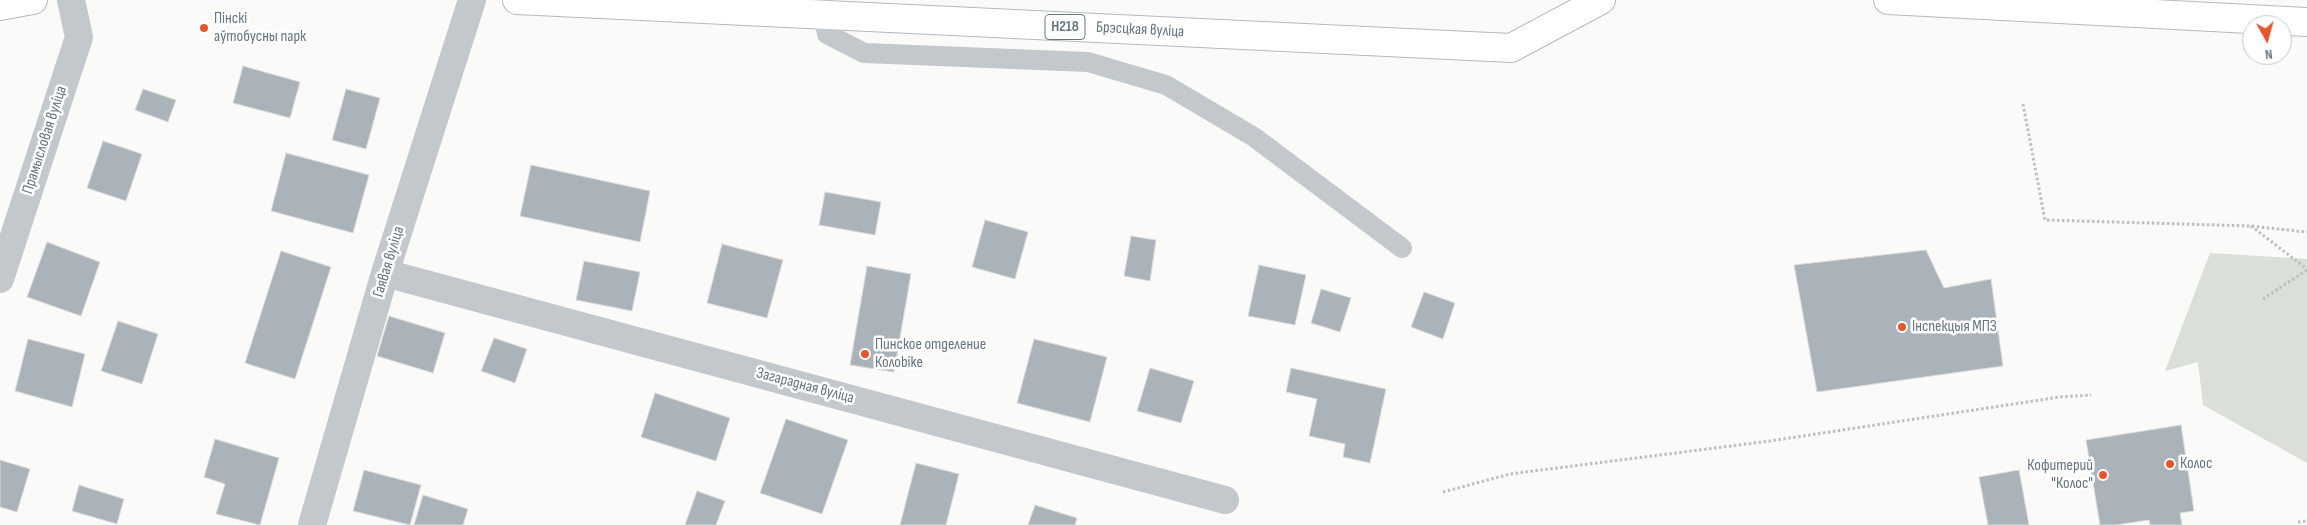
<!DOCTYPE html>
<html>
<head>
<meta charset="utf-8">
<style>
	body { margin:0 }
	#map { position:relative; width:2307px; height:525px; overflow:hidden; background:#fafaf8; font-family:"Sofia Sans Condensed",sans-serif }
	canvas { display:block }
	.north { position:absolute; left:2242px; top:15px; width:50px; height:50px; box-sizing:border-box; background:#fff; border:1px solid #c1c8cd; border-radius:50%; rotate:173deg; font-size:14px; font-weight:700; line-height:20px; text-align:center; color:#657683 }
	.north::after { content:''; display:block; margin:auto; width:18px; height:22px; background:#e4572e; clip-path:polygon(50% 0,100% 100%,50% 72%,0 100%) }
</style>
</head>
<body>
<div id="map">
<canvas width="2307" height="525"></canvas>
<div class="north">N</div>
</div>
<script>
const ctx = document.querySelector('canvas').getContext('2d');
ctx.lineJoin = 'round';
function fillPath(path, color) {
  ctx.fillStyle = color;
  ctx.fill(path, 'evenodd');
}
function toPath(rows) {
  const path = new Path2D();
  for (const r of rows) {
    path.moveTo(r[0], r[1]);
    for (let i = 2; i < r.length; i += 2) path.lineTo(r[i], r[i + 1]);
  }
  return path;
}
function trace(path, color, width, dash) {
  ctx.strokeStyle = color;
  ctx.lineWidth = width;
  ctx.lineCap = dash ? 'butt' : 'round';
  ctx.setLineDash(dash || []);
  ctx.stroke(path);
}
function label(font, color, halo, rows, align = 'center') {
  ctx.font = font + ' "Sofia Sans Condensed",sans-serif';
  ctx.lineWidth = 5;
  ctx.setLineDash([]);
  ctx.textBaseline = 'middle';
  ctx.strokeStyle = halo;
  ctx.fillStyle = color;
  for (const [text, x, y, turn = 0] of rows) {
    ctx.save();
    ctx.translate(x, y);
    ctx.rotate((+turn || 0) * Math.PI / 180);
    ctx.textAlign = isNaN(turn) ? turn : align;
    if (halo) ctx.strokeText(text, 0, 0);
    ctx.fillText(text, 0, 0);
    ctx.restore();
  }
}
fillPath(toPath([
	[2210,253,2307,259,2307,463,2203,405,2198,362,2165,371]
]), '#dadfd7');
const building = toPath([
	[243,66,300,82,290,118,233,103,243,66],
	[143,89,176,100,168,122,135,110,143,89],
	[346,89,380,98,366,149,332,140,346,89],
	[103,141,142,154,126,201,87,188,103,141],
	[286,153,369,175,353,233,271,211,286,153],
	[531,165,650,191,640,242,520,216,531,165],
	[825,192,881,202,875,235,819,225,825,192],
	[985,220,1028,232,1015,279,972,267,985,220],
	[1131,236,1156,240,1150,281,1124,276,1131,236],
	[47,242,100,262,81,316,27,297,47,242],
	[722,244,783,260,767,318,707,303,722,244],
	[1926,250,1944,288,1991,279,2003,366,1817,392,1794,265,1926,250],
	[281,251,331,267,295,379,245,363,281,251],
	[584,261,640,272,632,311,576,300,584,261],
	[1259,265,1306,275,1295,325,1248,316,1259,265],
	[867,266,911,274,894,372,850,365,867,266],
	[1321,289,1351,298,1340,332,1311,323,1321,289],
	[1424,292,1455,303,1443,339,1411,327,1424,292],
	[389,316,445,333,433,373,377,356,389,316],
	[118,321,158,334,142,384,101,371,118,321],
	[494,338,527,349,515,383,481,371,494,338],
	[28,339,85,354,72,407,15,391,28,339],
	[1034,339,1107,357,1090,422,1017,403,1034,339],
	[1150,368,1194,381,1181,423,1137,411,1150,368],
	[1291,368,1386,389,1370,463,1343,457,1345,444,1309,436,1317,399,1286,392,1291,368],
	[655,393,730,418,716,461,641,437,655,393],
	[786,419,848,440,822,514,760,493,786,419],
	[2181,425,2194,511,2180,513,2182,525,2150,525,2149,520,2115,525,2100,525,2086,440,2181,425],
	[215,439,279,458,260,525,216,514,225,484,204,477,215,439],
	[0,460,30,469,17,512,0,507,0,460],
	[916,463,959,474,946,525,900,525,916,463],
	[364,470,421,485,410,525,353,511,364,470],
	[2019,470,2029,525,1988,525,1979,477,2019,470],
	[79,485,124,499,117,524,72,511,79,485],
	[697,491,725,501,716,525,685,525,697,491],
	[423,495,468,509,463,525,414,525,423,495],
	[1035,505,1077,518,1075,525,1028,525,1035,505]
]);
fillPath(building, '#aab3b9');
trace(building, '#dcdcda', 1);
const primary = toPath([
	[517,0,1511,48,1601,0],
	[1888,0,2307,22],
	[0,6,33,0]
]);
trace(primary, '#b5babe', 30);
trace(toPath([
	[2023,104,2045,220,2251,226,2307,232],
	[2251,226,2307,269],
	[2263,299,2307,270],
	[1443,492,1510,474,1770,441,2060,397,2091,395],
	[2298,522,2307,521]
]), '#bbbfc2', 3, [2.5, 2.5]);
trace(toPath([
	[821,0,827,34,864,53,1088,62,1166,85,1254,137,1402,248]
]), '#c3c8cc', 20);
trace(toPath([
	[385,273,1225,500],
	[0,279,79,37,71,0],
	[312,525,385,273,472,0]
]), '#c3c8cc', 28);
trace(primary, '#fff', 28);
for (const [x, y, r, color] of [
	[204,28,5,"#e4572e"],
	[1902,327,5,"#e4572e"],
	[865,354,5,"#e4572e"],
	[2170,464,5,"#e4572e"],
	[2103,475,5,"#e4572e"]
]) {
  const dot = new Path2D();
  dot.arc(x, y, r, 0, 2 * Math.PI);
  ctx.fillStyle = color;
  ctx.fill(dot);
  trace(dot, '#fff', 2);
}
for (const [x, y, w] of [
	[1065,27,40]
]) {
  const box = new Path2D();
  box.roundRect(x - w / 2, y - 12.5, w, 25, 4);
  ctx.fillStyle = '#fff';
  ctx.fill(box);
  trace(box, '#657683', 1);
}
label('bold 15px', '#657683', null, [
	["Н218",1065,27]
]);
label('16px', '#657683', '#fff', [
	["Пінскі",214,19],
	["аўтобусны парк",214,37],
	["Інспекцыя МПЗ",1912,327],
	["Пинское отделение",875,345],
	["Колоbike",875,363],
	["Колос",2180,464],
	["Кофитерий",2093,466,"right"],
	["\"Колос\"",2093,484,"right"]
], 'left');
label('16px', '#657683', '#fff', [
	["Брэсцкая вуліца",1140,30,3],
	["Прамысловая вуліца",45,140,-72],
	["Гаявая вуліца",389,262,-73],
	["Загарадная вуліца",805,386,15]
]);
</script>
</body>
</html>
